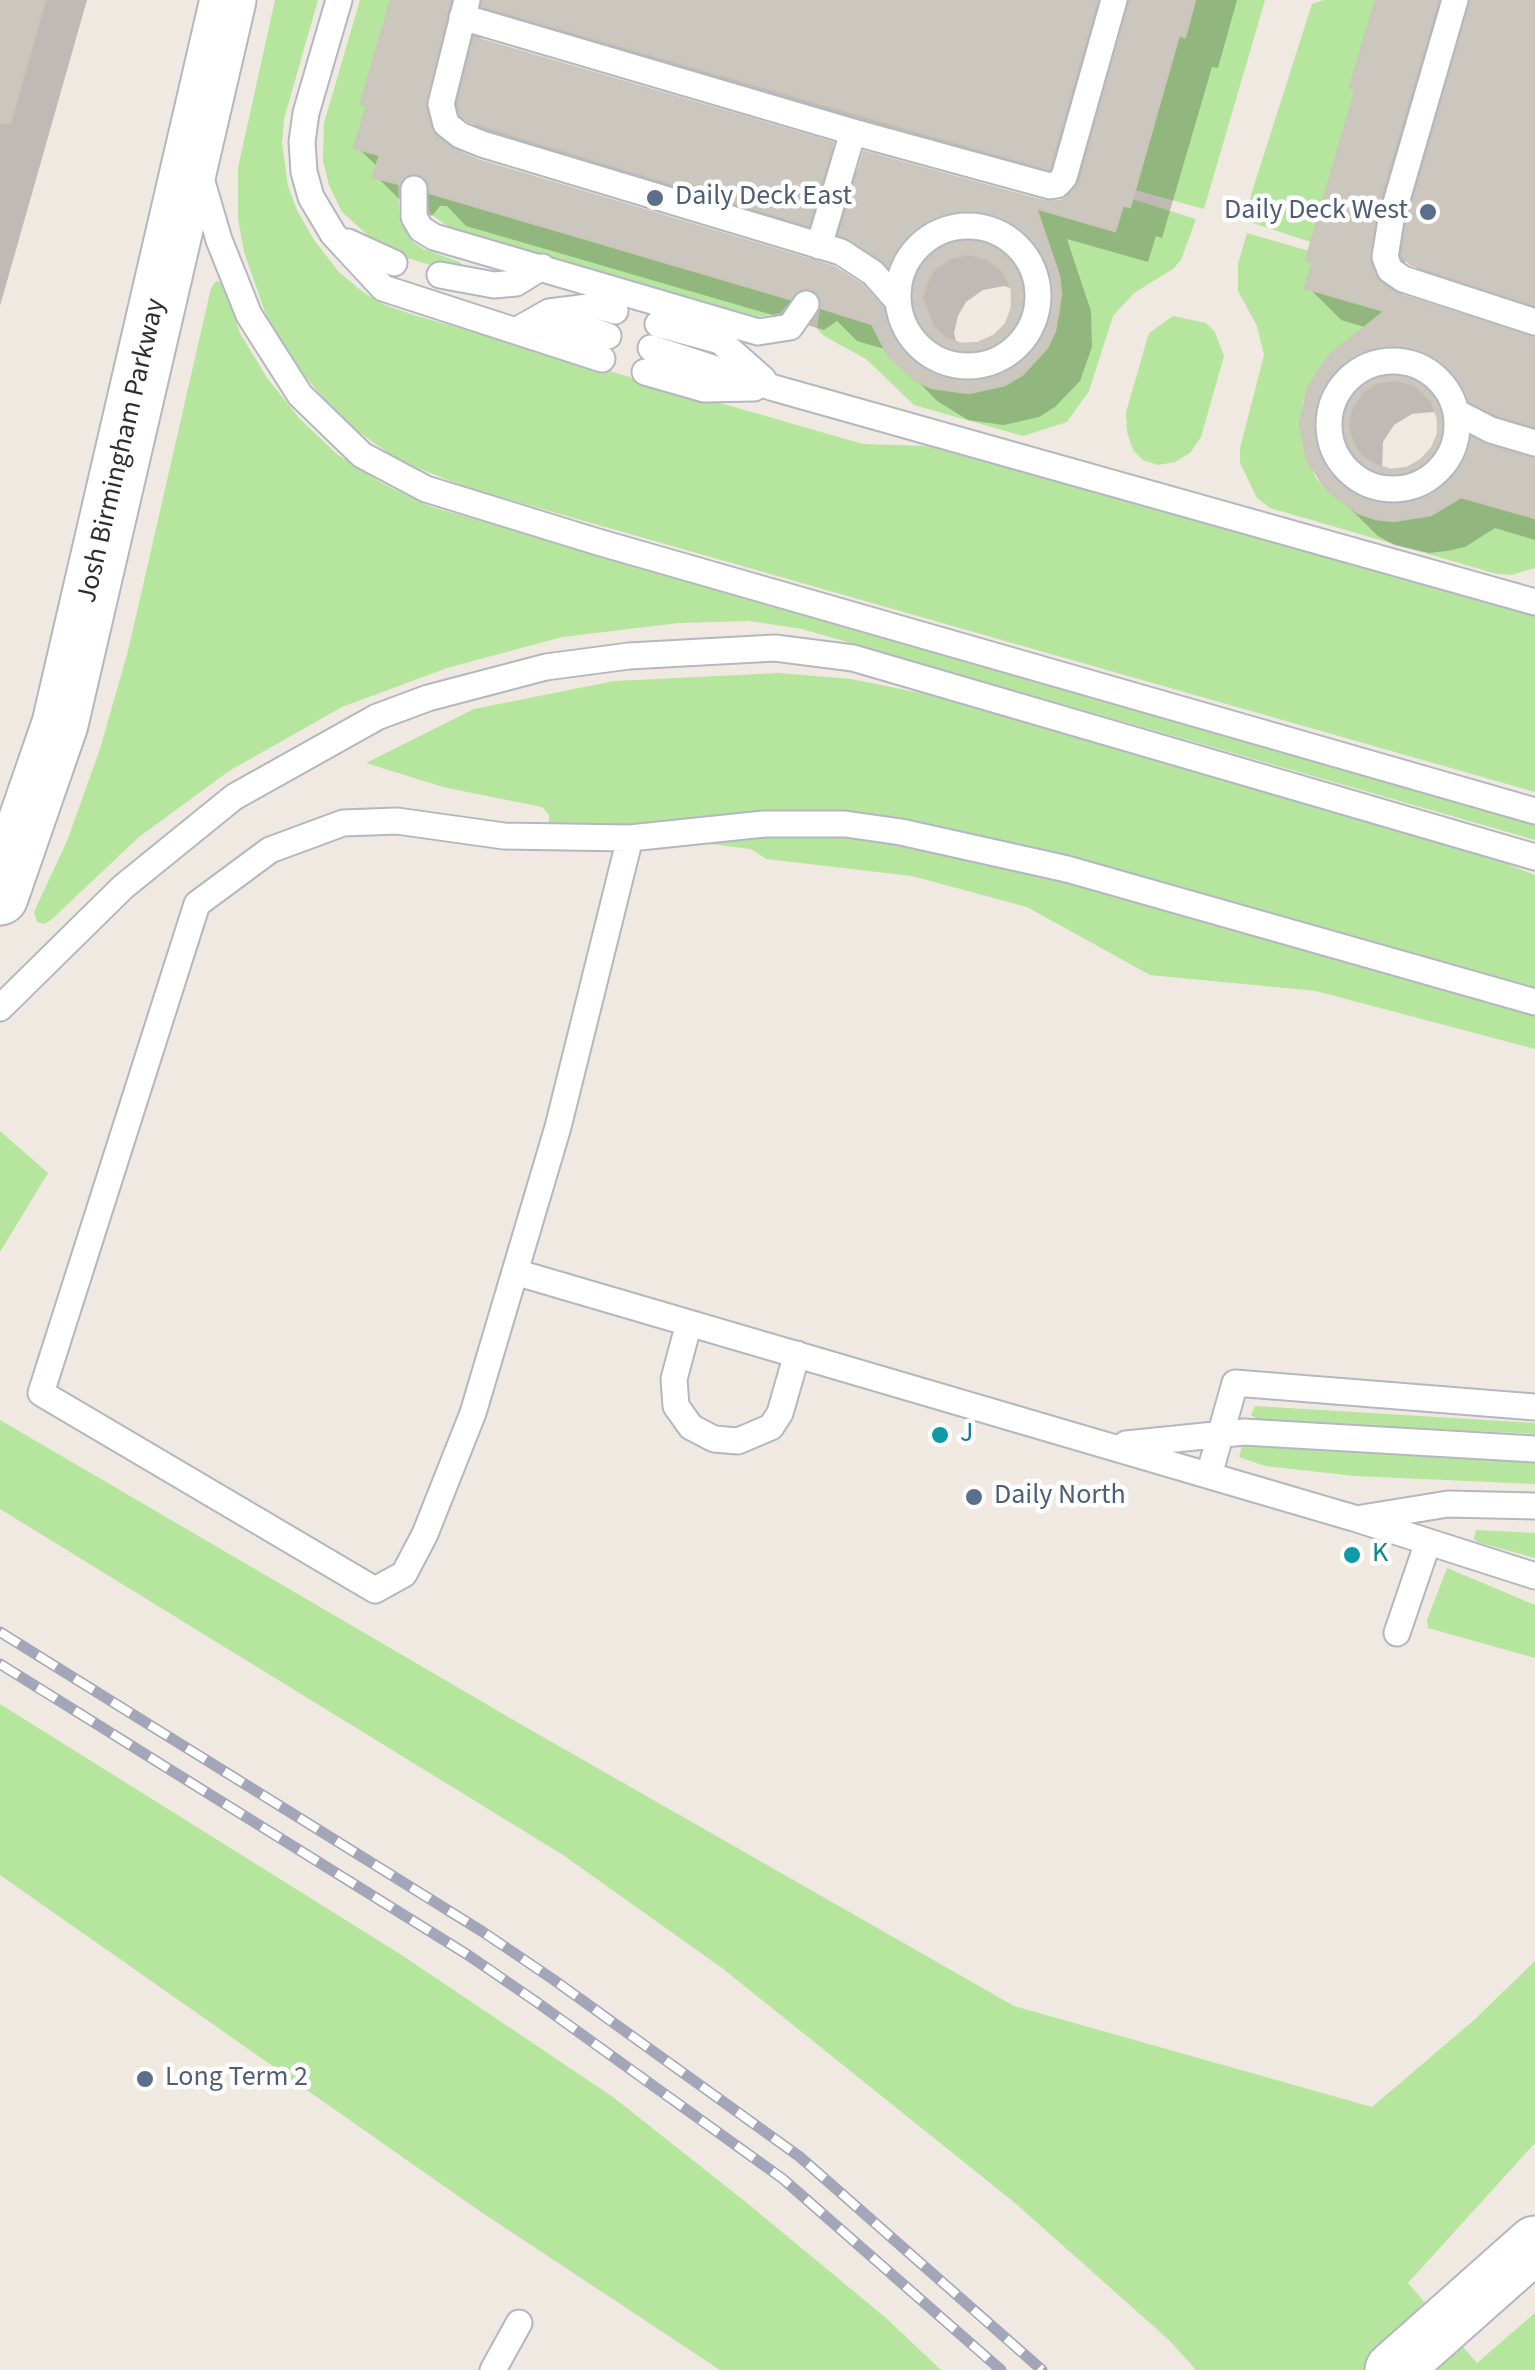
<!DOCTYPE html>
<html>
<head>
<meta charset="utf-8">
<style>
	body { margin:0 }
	canvas { display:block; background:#efe9e1 }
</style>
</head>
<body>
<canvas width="1535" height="2370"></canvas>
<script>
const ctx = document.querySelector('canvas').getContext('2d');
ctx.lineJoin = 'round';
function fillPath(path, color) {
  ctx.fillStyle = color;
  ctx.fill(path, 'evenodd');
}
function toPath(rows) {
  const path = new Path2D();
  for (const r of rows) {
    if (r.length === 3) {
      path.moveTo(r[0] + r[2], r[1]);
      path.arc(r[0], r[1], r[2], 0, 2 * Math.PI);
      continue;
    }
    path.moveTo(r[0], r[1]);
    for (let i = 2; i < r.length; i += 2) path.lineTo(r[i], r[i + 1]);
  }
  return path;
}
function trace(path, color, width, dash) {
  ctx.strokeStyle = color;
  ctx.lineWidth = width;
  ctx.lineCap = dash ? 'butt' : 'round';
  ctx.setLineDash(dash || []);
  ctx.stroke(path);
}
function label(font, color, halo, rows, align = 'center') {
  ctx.font = font + ' "Source Sans 3",sans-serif';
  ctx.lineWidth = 9;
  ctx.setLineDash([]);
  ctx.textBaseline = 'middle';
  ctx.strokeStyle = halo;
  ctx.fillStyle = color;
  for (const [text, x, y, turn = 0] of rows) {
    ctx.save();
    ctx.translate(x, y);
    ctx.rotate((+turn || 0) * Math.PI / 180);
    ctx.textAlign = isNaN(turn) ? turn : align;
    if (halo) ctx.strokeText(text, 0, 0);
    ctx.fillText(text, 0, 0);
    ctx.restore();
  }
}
fillPath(toPath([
	[275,0,318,0,284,119,282,143,288,186,297,210,314,240,339,272,363,292,385,305,414,315,863,444,927,446,1535,615,1535,792,465,487,398,460,359,432,325,400,294,363,267,318,244,252,238,219,238,168],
	[360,0,391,0,361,102,367,105,354,147,380,155,374,176,398,184,399,216,413,242,423,249,460,262,463,270,450,271,394,254,380,246,342,212,329,185,323,161,324,123],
	[1195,0,1265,0,1204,209,1135,190,1179,35,1185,36],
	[1324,0,1377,0,1351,87,1356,89,1311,242,1243,220,1312,4],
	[428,193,792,300,780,313,758,317,451,229,431,214,427,205],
	[1025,197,1078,205,1115,231,1123,205,1130,207,1132,199,1196,219,1181,260,1173,269,1134,293,1113,316,1089,391,1067,422,1023,436,914,405,866,359,824,336,817,329,820,308,871,321,878,339,901,369,915,380,951,392,988,390,1022,375,1047,348,1060,313,1061,294,1059,276],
	[1247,233,1309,251,1313,263,1305,287,1400,307,1329,356,1308,387,1302,405,1302,442,1315,477,1328,491,1358,513,1376,519,1394,521,1431,515,1463,495,1535,518,1535,568,1511,575,1497,574,1270,508,1257,498,1240,463,1240,448,1264,355,1257,326,1238,291,1238,264],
	[216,281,223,283,240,333,267,378,300,419,338,455,382,483,429,506,1535,821,1535,840,802,629,749,621,679,623,562,637,447,668,342,707,229,771,139,837,51,920,44,924,37,922,34,912,67,841,100,749,128,651,211,288],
	[1173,316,1206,323,1215,332,1224,356,1201,437,1190,453,1175,462,1158,465,1143,460,1133,450,1127,432,1126,412,1149,333],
	[779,673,851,679,936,696,1499,861,1535,875,1535,1049,1316,991,1150,975,1027,907,912,876,766,859,751,849,549,824,549,815,542,807,443,787,366,763,474,709,614,681],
	[0,1131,48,1173,0,1252],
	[1255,1406,1535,1423,1535,1434,1259,1420,1251,1415],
	[0,1420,522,1725,1014,2006,1372,2107,1474,2020,1535,1961,1535,2143,1408,2283,1477,2363,1535,2313,1535,2370,1196,2370,1169,2340,1015,2203,722,1968,563,1855,0,1509],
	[1249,1445,1535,1462,1535,1484,1355,1476,1265,1466,1239,1457,1242,1447],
	[1476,1530,1535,1533,1535,1558,1477,1542,1474,1539],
	[1447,1568,1535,1605,1535,1658,1428,1628,1427,1620],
	[0,1704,400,1954,613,2097,747,2203,886,2318,941,2370,720,2370,478,2210,0,1875]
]), '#b6e59e');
fillPath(toPath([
	[0,0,87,0,0,306],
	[394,0,1237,0,1218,68,1212,67,1162,238,1156,236,1148,262,1067,239,1091,311,1092,347,1080,381,1055,407,1039,417,1004,425,968,420,937,401,888,350,857,341,837,321,824,330,466,226,447,206,440,206,432,216,409,209,376,176,379,168,357,147,369,107,364,102],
	[483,29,518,38,1074,198,1046,204,860,174,831,145,480,42],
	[463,114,497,147,841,256,846,238,875,267,911,288,915,305,902,318,888,315,833,269,462,155,457,142],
	[1004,286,1014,289,1015,309,1008,326,995,338,979,346,957,345,954,333,958,316,966,302,983,290],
	[1385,0,1535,0,1535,326,1446,297,1406,257,1402,298,1535,339,1535,448,1481,430,1473,439,1473,442,1535,461,1535,540,1495,528,1465,547,1447,551,1429,553,1394,545,1378,536,1317,476,1304,441,1368,328,1341,320,1308,287,1314,265,1309,259,1358,91,1353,86],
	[1433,412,1439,414,1440,434,1434,450,1423,462,1408,470,1382,470,1383,442,1394,425,1412,414]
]), '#0003');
const building = toPath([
	[0,0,45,0,10,123,0,122,0,0],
	[391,0,450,0,425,107,431,129,450,148,477,160,834,267,862,285,886,311,899,316,912,306,909,289,882,260,839,235,864,152,1046,202,1061,201,1069,196,1080,181,1130,0,1195,0,1185,37,1179,35,1130,207,1123,205,1115,231,1036,208,1059,276,1061,294,1055,331,1047,348,1022,375,1005,385,969,393,932,388,915,380,888,355,872,324,821,308,821,298,814,290,800,289,790,299,430,193,428,182,421,175,407,175,399,184,373,177,380,155,354,148,367,105,361,103,391,0],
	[969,254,988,259,1003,271,1012,289,1012,308,1006,324,994,336,978,343,961,344,945,338,933,327,922,298,926,283,934,269,950,258,969,254],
	[483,0,1097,0,1049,169,482,6,483,0],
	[1376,0,1438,0,1375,215,1370,263,1380,283,1397,294,1535,338,1535,426,1497,415,1456,396,1446,399,1440,412,1448,426,1484,444,1535,459,1535,518,1461,497,1431,515,1394,521,1376,519,1358,513,1328,491,1307,460,1300,424,1308,387,1329,356,1385,311,1305,288,1313,263,1306,260,1356,89,1350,87,1376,0],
	[1398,380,1417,386,1431,400,1438,418,1438,434,1432,448,1421,460,1407,468,1391,470,1375,465,1361,456,1352,442,1348,425,1351,409,1362,392,1379,382,1398,380],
	[1471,0,1535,0,1535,305,1410,264,1402,255,1407,224,1471,0],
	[474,38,833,143,808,225,468,121,460,115,458,104,474,38]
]);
fillPath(building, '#cbc7bf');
trace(building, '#cbc5ba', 2.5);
const service = toPath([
	[339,0,306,113,302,142,304,172,311,197,333,234,383,288,602,359],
	[467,0,441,104,446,124,460,135,482,144,841,252,873,273,897,300],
	[1455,0,1391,220,1385,257,1390,270,1403,279,1535,322],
	[462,17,853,132,1050,186,1057,185,1064,177,1114,0],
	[200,175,219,240,249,315,300,395,362,455,426,489,598,542,1535,811],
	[414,189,414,217,421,229,434,237,758,332,790,327,806,304],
	[968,296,70],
	[348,242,394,263],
	[819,246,853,132],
	[440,275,494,285,516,283,542,267],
	[658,324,720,341,763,379],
	[519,329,549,312,597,306,615,311],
	[529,329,591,330,608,336],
	[651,348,774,388,1535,602],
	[1393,425,64],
	[645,372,704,389,754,388],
	[1456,412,1491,430,1535,443],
	[630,838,558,1127,473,1413,425,1534,404,1574,375,1590,41,1393,197,904,270,850,343,823,397,821,504,836,630,838,764,824,845,824,901,832,1067,869,1535,1002],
	[0,1008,123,887,234,797,377,717,428,698,546,667,629,656,775,648,853,658,1535,857],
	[515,1272,1357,1519,1535,1576],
	[689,1323,674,1379,676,1406,691,1427,714,1439,738,1441,771,1427,780,1413,797,1354],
	[1126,1444,1244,1432,1535,1449],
	[1209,1475,1235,1383,1535,1407],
	[1362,1518,1448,1504,1535,1506],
	[1397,1633,1428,1542],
	[493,2370,519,2323]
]);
const secondary = toPath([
	[0,897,60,724,228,0],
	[1393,2370,1535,2244]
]);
trace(service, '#b4b7c1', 29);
trace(secondary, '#b4b7c1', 59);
trace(service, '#fff', 25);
trace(secondary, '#fff', 55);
const rail = toPath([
	[0,1632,483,1932,554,1980,800,2157,1042,2370],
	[0,1664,468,1955,538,2003,783,2179,1001,2370]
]);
trace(rail, '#a3a6b8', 11);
trace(rail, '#fff', 8, [22]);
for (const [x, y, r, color] of [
	[655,198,10,"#5c6f8a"],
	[1428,212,10,"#5c6f8a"],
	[940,1435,10,"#0f9aa8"],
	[974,1497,10,"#5c6f8a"],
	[1352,1555,10,"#0f9aa8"],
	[145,2079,10,"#5c6f8a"]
]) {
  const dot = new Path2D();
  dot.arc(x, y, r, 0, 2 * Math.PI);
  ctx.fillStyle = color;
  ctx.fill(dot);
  trace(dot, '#fff', 4);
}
label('28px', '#4e5e75', '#fff', [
	["Daily Deck East",675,198],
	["Daily Deck West",1408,212,"right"],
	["Daily North",994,1497],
	["Long Term 2",165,2079]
], 'left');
label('28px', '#2e2e2e', '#fff', [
	["Josh Birmingham Parkway",123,451,-77]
]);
label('28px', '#0d838f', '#fff', [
	["J",960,1435],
	["K",1372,1555]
], 'left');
</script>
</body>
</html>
